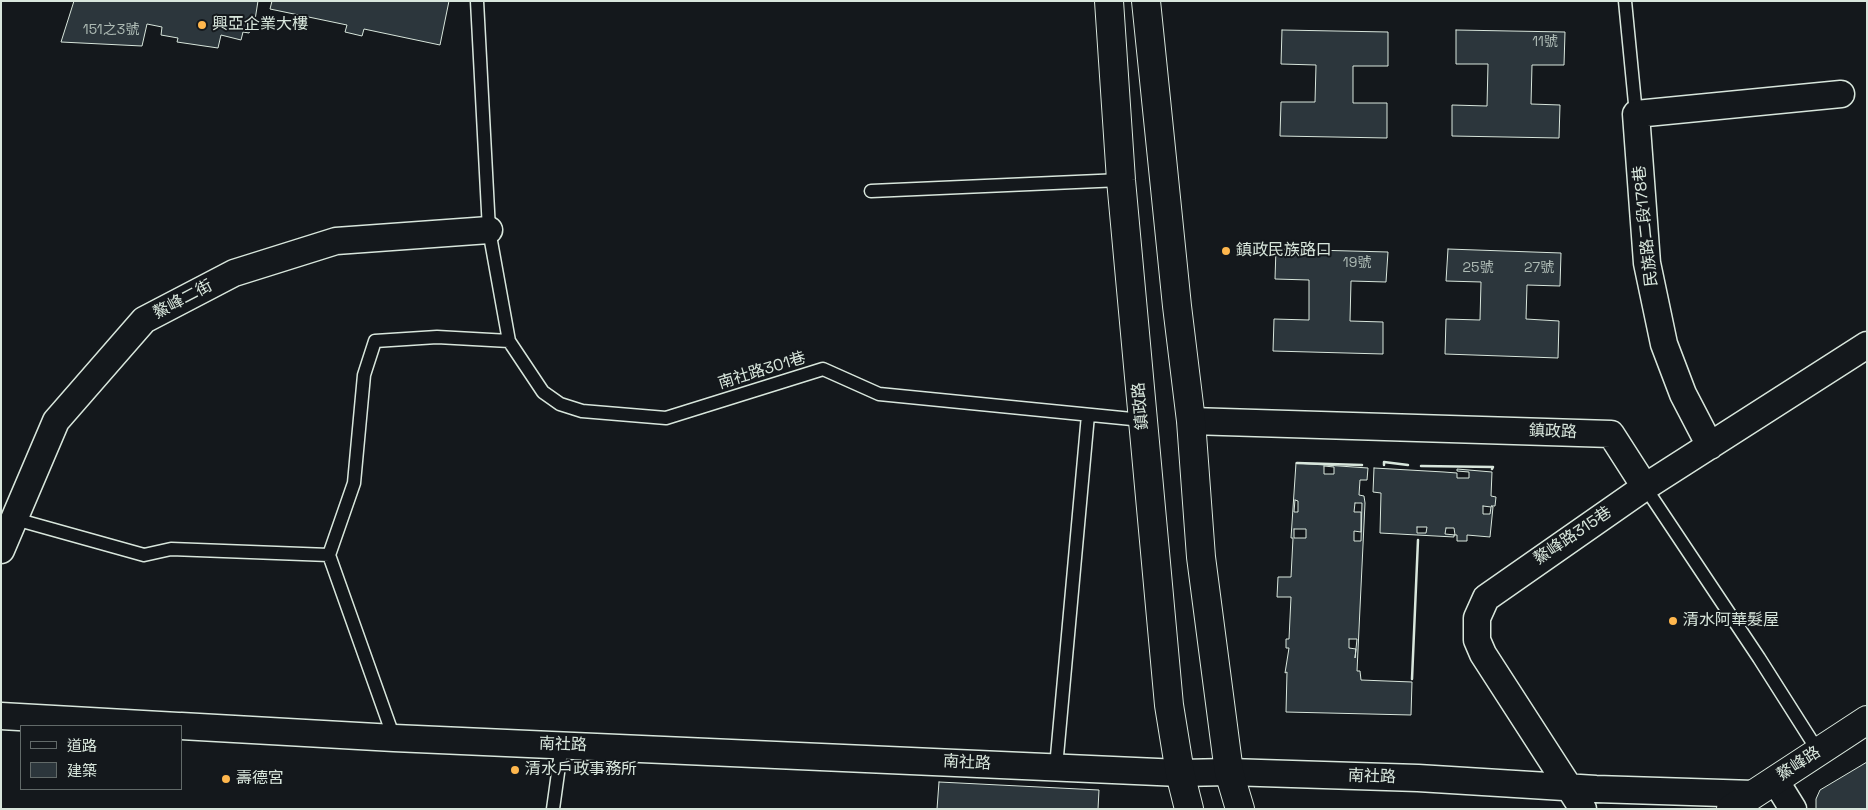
<!DOCTYPE html>
<html>
<head>
<meta charset="utf-8">
<style>
	body { margin:0 }
	#map { position:relative; width:1868px; height:810px; overflow:hidden; background:#14181c; font-family:"Space Grotesk","Noto Sans TC",sans-serif }
	canvas { display:block }
	.frame { position:absolute; inset:0; border:2px solid #d8e6dc; pointer-events:none }
	.legend { position:absolute; left:20px; top:725px; width:162px; height:65px; box-sizing:border-box; background:#14181c; border:1px solid #626a69; margin:0; padding:6px 9px; list-style:none; font-size:15px; color:#d8e6dc }
	.legend li { display:flex; align-items:center; gap:10px; height:25px }
	.legend b { width:25px; border:1px solid #626a69 }
</style>
</head>
<body>
<div id="map">
<canvas width="1868" height="810"></canvas>
<div class="frame"></div>
<ul class="legend">
<li><b style="height:6px;background:#14181c"></b>道路</li>
<li><b style="height:14px;background:#2c363c"></b>建築</li>
</ul>
</div>
<script>
const ctx = document.querySelector('canvas').getContext('2d');
ctx.lineJoin = 'round';
function fillPath(path, color) {
  ctx.fillStyle = color;
  ctx.fill(path, 'evenodd');
}
function toPath(rows) {
  const path = new Path2D();
  for (const r of rows) {
    path.moveTo(r[0], r[1]);
    for (let i = 2; i < r.length; i += 2) path.lineTo(r[i], r[i + 1]);
  }
  return path;
}
function trace(path, color, width, dash) {
  ctx.strokeStyle = color;
  ctx.lineWidth = width;
  ctx.lineCap = dash ? 'butt' : 'round';
  ctx.setLineDash(dash || []);
  ctx.stroke(path);
}
function label(font, color, halo, rows, align = 'center') {
  ctx.font = font + ' "Space Grotesk","Noto Sans TC",sans-serif';
  ctx.lineWidth = 4;
  ctx.setLineDash([]);
  ctx.textBaseline = 'middle';
  ctx.strokeStyle = halo;
  ctx.fillStyle = color;
  for (const [text, x, y, turn = 0] of rows) {
    ctx.save();
    ctx.translate(x, y);
    ctx.rotate((+turn || 0) * Math.PI / 180);
    ctx.textAlign = isNaN(turn) ? turn : align;
    if (halo) ctx.strokeText(text, 0, 0);
    ctx.fillText(text, 0, 0);
    ctx.restore();
  }
}
const building = toPath([
	[258,1,255,20,249,33,243,32,241,40,221,35,218,48,177,42,178,38,161,35,162,27,147,24,142,46,61,42,74,1,258,1],
	[272,1,449,1,440,45,364,29,362,36,345,32,347,25,270,9,272,1],
	[1282,30,1388,32,1388,66,1353,66,1353,103,1387,103,1387,138,1280,136,1281,102,1315,102,1316,65,1281,64,1282,30],
	[1456,30,1565,32,1564,65,1532,65,1531,104,1560,105,1559,138,1452,136,1452,105,1487,106,1488,64,1456,64,1456,30],
	[1276,249,1388,252,1386,282,1351,281,1350,321,1383,322,1383,354,1273,351,1274,319,1309,320,1309,280,1275,279,1276,249],
	[1448,249,1561,253,1560,286,1527,285,1526,319,1559,321,1558,358,1445,354,1446,319,1480,320,1481,282,1446,281,1448,249],
	[1296,463,1368,468,1367,480,1360,480,1359,495,1364,496,1365,503,1357,671,1360,671,1361,680,1412,682,1411,715,1286,712,1287,672,1285,673,1289,648,1286,648,1286,639,1289,639,1291,597,1277,597,1278,577,1291,577,1293,538,1291,538,1296,463],
	[1324,466,1334,467,1334,474,1324,474,1324,466],
	[1295,500,1298,501,1298,512,1294,512,1295,500],
	[1355,503,1362,503,1361,541,1354,541,1354,531,1361,532,1361,512,1354,512,1355,503],
	[1294,529,1306,529,1306,538,1294,538,1294,529],
	[1349,639,1357,639,1355,658,1356,649,1349,648,1349,639],
	[1374,468,1444,472,1457,473,1457,478,1469,478,1469,472,1457,471,1457,469,1492,472,1491,496,1496,497,1495,506,1491,506,1493,507,1490,537,1467,535,1467,541,1457,541,1457,535,1454,535,1454,537,1380,533,1381,493,1373,492,1374,468],
	[1483,506,1491,507,1490,514,1483,514,1483,506],
	[1417,527,1427,527,1426,533,1417,533,1417,527],
	[1446,528,1454,528,1455,535,1445,534,1446,528],
	[1867,762,1867,809,1816,809,1816,799,1820,790,1867,762],
	[939,782,1099,790,1098,809,937,809,939,782]
]);
fillPath(building, '#2c363c');
trace(building, '#d8e6dc', 1);
const service = toPath([
	[477,1,489,230,509,341,543,392,560,404,582,411,666,418,823,369,879,394,1142,420],
	[1625,1,1636,114],
	[871,191,1121,180],
	[1645,487,1759,658,1818,751],
	[15,519,144,555,171,549,329,555],
	[394,738,329,555,354,483,364,375,375,341,437,337,509,341],
	[1056,767,1088,415],
	[553,809,562,744]
]);
const minor = toPath([
	[1191,421,1611,434,1645,487],
	[1710,446,1683,394,1664,344,1647,263,1636,114,1841,94],
	[1,550,56,421,144,320,234,273,336,241,489,230],
	[1,716,178,726],
	[181,726,394,738,1180,773,1229,772,1418,778,1596,789,1754,794],
	[1775,780,1793,809],
	[1583,809,1483,654,1477,640,1477,618,1486,598,1645,487,1867,345]
]);
const tertiary = toPath([
	[1109,1,1121,180,1169,705,1180,773,1189,809],
	[1146,1,1177,306,1191,421,1201,557,1229,772,1240,809],
	[1731,809,1867,720]
]);
trace(service, '#d8e6dc', 15);
trace(minor, '#d8e6dc', 29);
trace(tertiary, '#d8e6dc', 30);
trace(service, '#14181c', 12);
trace(minor, '#14181c', 26);
trace(tertiary, '#14181c', 28);
trace(toPath([
	[1297,463,1362,465],
	[1384,465,1384,462,1408,465],
	[1421,466,1493,467,1492,469],
	[1412,679,1418,540]
]), '#d8e6dc', 2.5);
for (const [x, y, r, color] of [
	[202,25,5,"#ffb74d"],
	[1226,251,5,"#ffb74d"],
	[1673,621,5,"#ffb74d"],
	[515,770,5,"#ffb74d"],
	[226,779,5,"#ffb74d"]
]) {
  const dot = new Path2D();
  dot.arc(x, y, r, 0, 2 * Math.PI);
  ctx.fillStyle = color;
  ctx.fill(dot);
  trace(dot, '#14181c', 2);
}
label('14px', '#adbab4', null, [
	["151之3號",111,30],
	["11號",1545,42],
	["19號",1357,263],
	["25號",1478,268],
	["27號",1539,268]
]);
label('16px', '#d8e6dc', '#14181c', [
	["興亞企業大樓",212,25],
	["鎮政民族路口",1236,251],
	["清水阿華髮屋",1683,621],
	["清水戶政事務所",525,770],
	["壽德宮",236,779]
], 'left');
label('16px', '#d8e6dc', '#14181c', [
	["民族路二段178巷",1646,226,-96],
	["鰲峰二街",183,300,-28],
	["南社路301巷",762,371,-17],
	["鎮政路",1141,406,-95],
	["鎮政路",1553,432,2],
	["鰲峰路315巷",1573,536,-34],
	["南社路",563,745,2],
	["南社路",967,763,3],
	["鰲峰路",1799,764,-33],
	["南社路",1372,777,2]
]);
</script>
</body>
</html>
